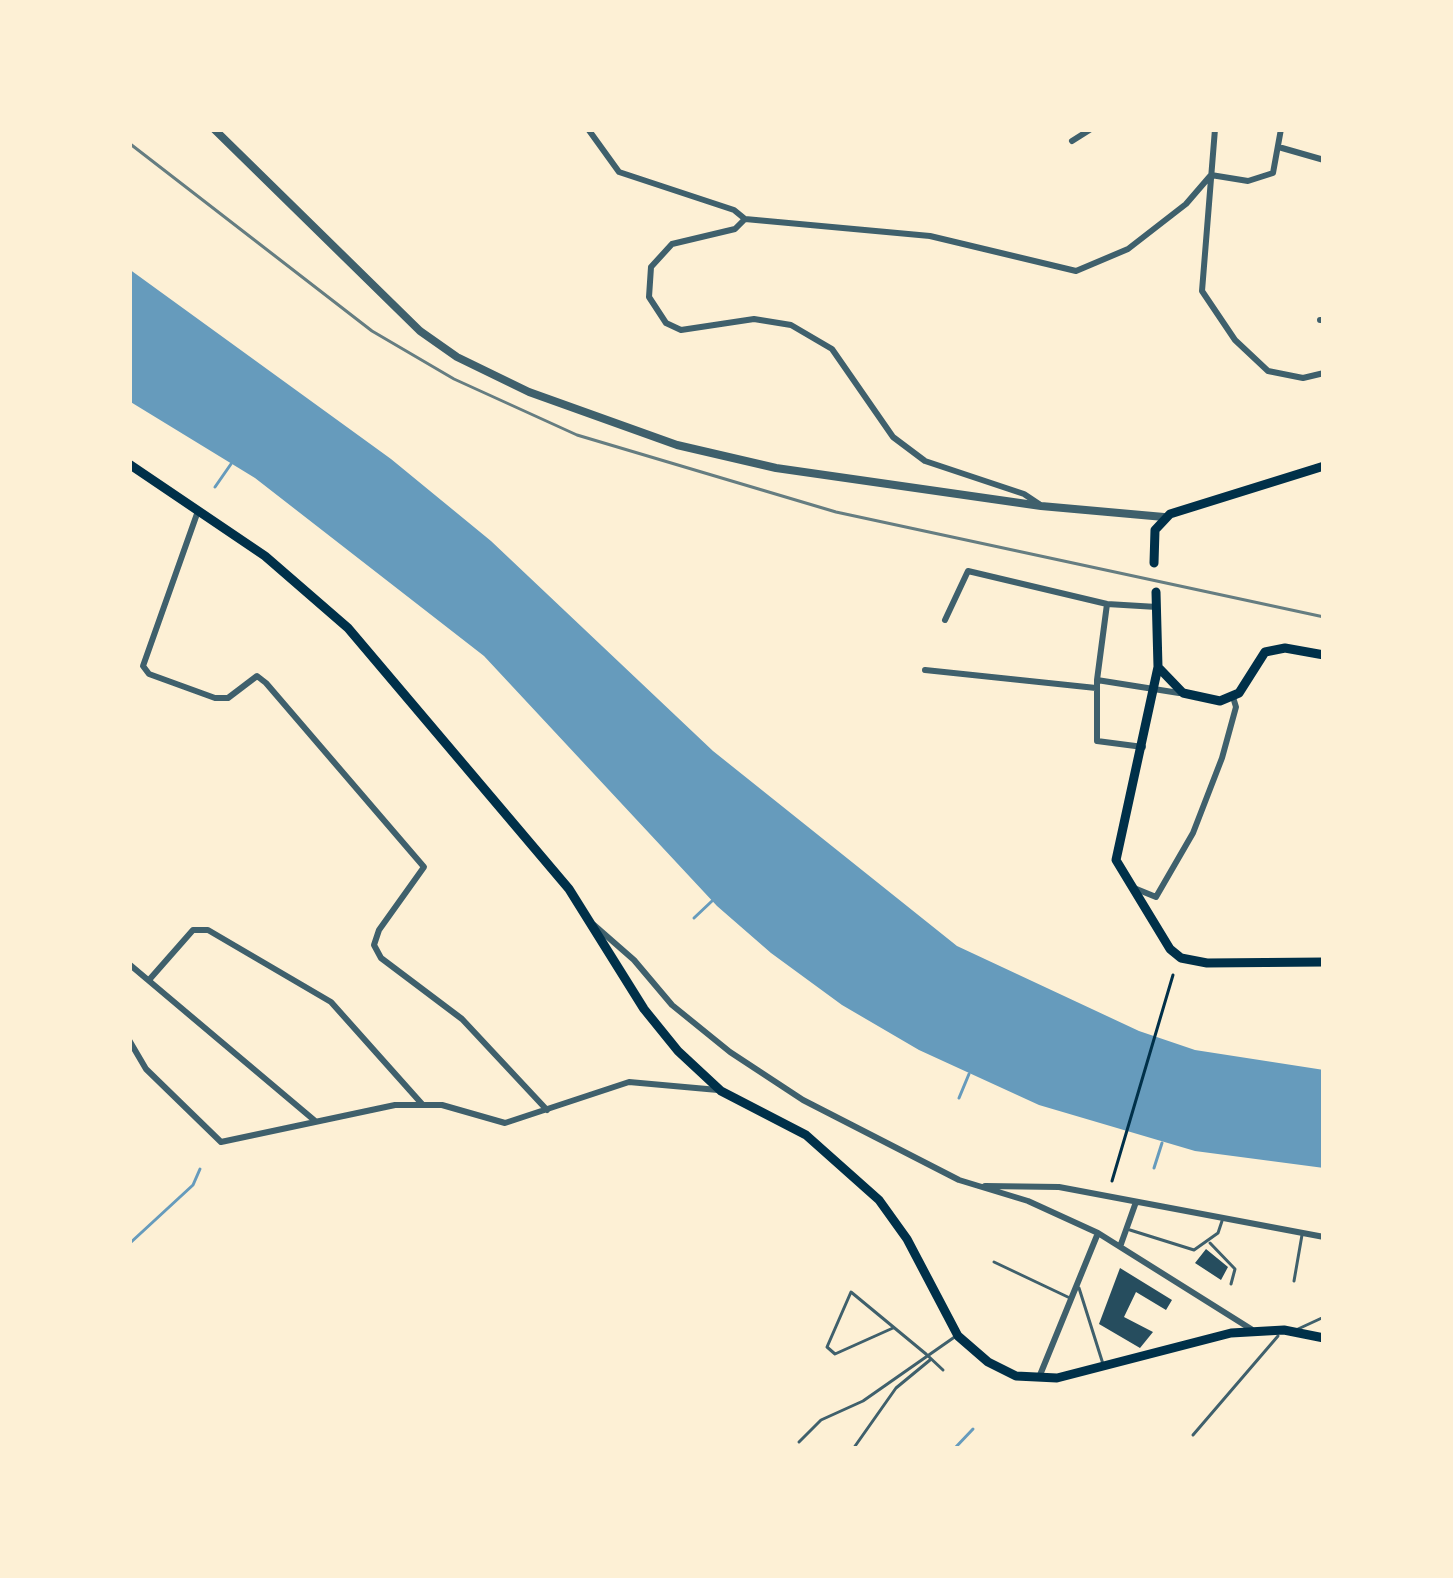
<!DOCTYPE html>
<html>
<head>
<meta charset="utf-8">
<style>
	body { margin:0 }
	#map { position:relative; width:1453px; height:1578px; overflow:hidden; background:#fdf0d5; font-family:Jost,sans-serif }
	canvas { display:block }
	.frame { position:absolute; inset:0; border:132px solid #fdf0d5; pointer-events:none }
</style>
</head>
<body>
<div id="map">
<canvas width="1453" height="1578"></canvas>
<div class="frame"></div>
</div>
<script>
const ctx = document.querySelector('canvas').getContext('2d');
ctx.lineJoin = 'round';
function fillPath(path, color) {
  ctx.fillStyle = color;
  ctx.fill(path, 'evenodd');
}
function toPath(rows) {
  const path = new Path2D();
  for (const r of rows) {
    path.moveTo(r[0], r[1]);
    for (let i = 2; i < r.length; i += 2) path.lineTo(r[i], r[i + 1]);
  }
  return path;
}
function trace(path, color, width, dash) {
  ctx.strokeStyle = color;
  ctx.lineWidth = width;
  ctx.lineCap = dash ? 'butt' : 'round';
  ctx.setLineDash(dash || []);
  ctx.stroke(path);
}
fillPath(toPath([
	[129,269,391,459,491,541,713,751,957,946,1139,1031,1195,1050,1324,1070,1324,1168,1195,1151,1039,1105,919,1050,842,1005,771,953,717,906,484,656,255,478,129,401]
]), '#669bbc');
trace(toPath([
	[215,487,231,464],
	[694,918,712,901],
	[959,1098,969,1074],
	[1154,1168,1162,1143],
	[129,1244,193,1185,200,1169],
	[954,1449,973,1429]
]), '#669bbc', 3);
fillPath(toPath([
	[1206,1249,1228,1267,1221,1280,1195,1263],
	[1120,1268,1172,1300,1166,1310,1136,1292,1124,1317,1153,1332,1140,1348,1099,1324]
]), '#264d5e');
trace(toPath([
	[1112,1181,1173,975]
]), '#003049', 3);
trace(toPath([
	[1130,1230,1194,1250,1218,1233,1222,1221],
	[1210,1243,1235,1269,1231,1284],
	[994,1262,1072,1299],
	[1294,1281,1302,1235],
	[1079,1288,1103,1364],
	[893,1328,835,1354,827,1347,851,1292,926,1354,943,1370],
	[1298,1329,1324,1317],
	[1193,1435,1278,1336],
	[799,1442,821,1420,863,1401,956,1336],
	[853,1449,896,1388,930,1360]
]), '#3f606c', 3);
trace(toPath([
	[588,129,619,172,734,210,745,219],
	[1215,129,1202,291,1235,340,1268,371,1303,378,1324,373],
	[1072,141,1091,129],
	[1282,148,1324,160],
	[1211,175,1248,181,1273,173,1281,129],
	[1320,320,1324,320],
	[1039,504,1024,494,925,461,893,437,832,349,791,325,754,319,681,330,666,323,649,297,651,267,672,244,735,229,745,219,930,236,1076,271,1128,249,1186,204,1211,175],
	[198,511,143,666,149,674,215,698,228,698,257,676,266,683,424,867,379,930,374,945,381,958,462,1019,547,1110],
	[945,620,968,571,1107,604,1157,607],
	[925,670,1096,688],
	[1097,680,1107,604],
	[1143,747,1097,741,1097,680,1179,693],
	[1134,888,1156,897,1193,833,1222,758,1236,707,1233,697],
	[594,925,634,960,672,1005,730,1052,803,1100,959,1180,1028,1201,1098,1233,1251,1329],
	[129,964,314,1120],
	[149,980,193,930,208,930,331,1002,422,1104],
	[129,1040,146,1069,221,1142,395,1105,442,1105,505,1123,629,1082,718,1090],
	[985,1186,1059,1187,1324,1237],
	[1121,1244,1136,1202],
	[1040,1375,1098,1233]
]), '#3f606c', 6);
trace(toPath([
	[214,129,420,331,457,357,529,392,677,445,776,468,1041,506,1164,517]
]), '#3f606c', 8);
trace(toPath([
	[1154,563,1155,530,1170,514,1324,466],
	[1156,592,1158,667,1116,860,1170,949,1181,958,1207,963,1324,962],
	[1158,667,1183,693,1220,701,1239,693,1265,652,1285,648,1324,655]
]), '#003049', 9);
trace(toPath([
	[129,464,265,556,348,628,569,889,644,1009,678,1051,721,1091,806,1135,879,1200,907,1239,958,1336,988,1362,1016,1376,1057,1378,1231,1333,1284,1330,1324,1338]
]), '#003049', 9);
trace(toPath([
	[129,143,372,331,454,379,577,435,836,512,1324,617]
]), '#657d81', 3);
</script>
</body>
</html>
